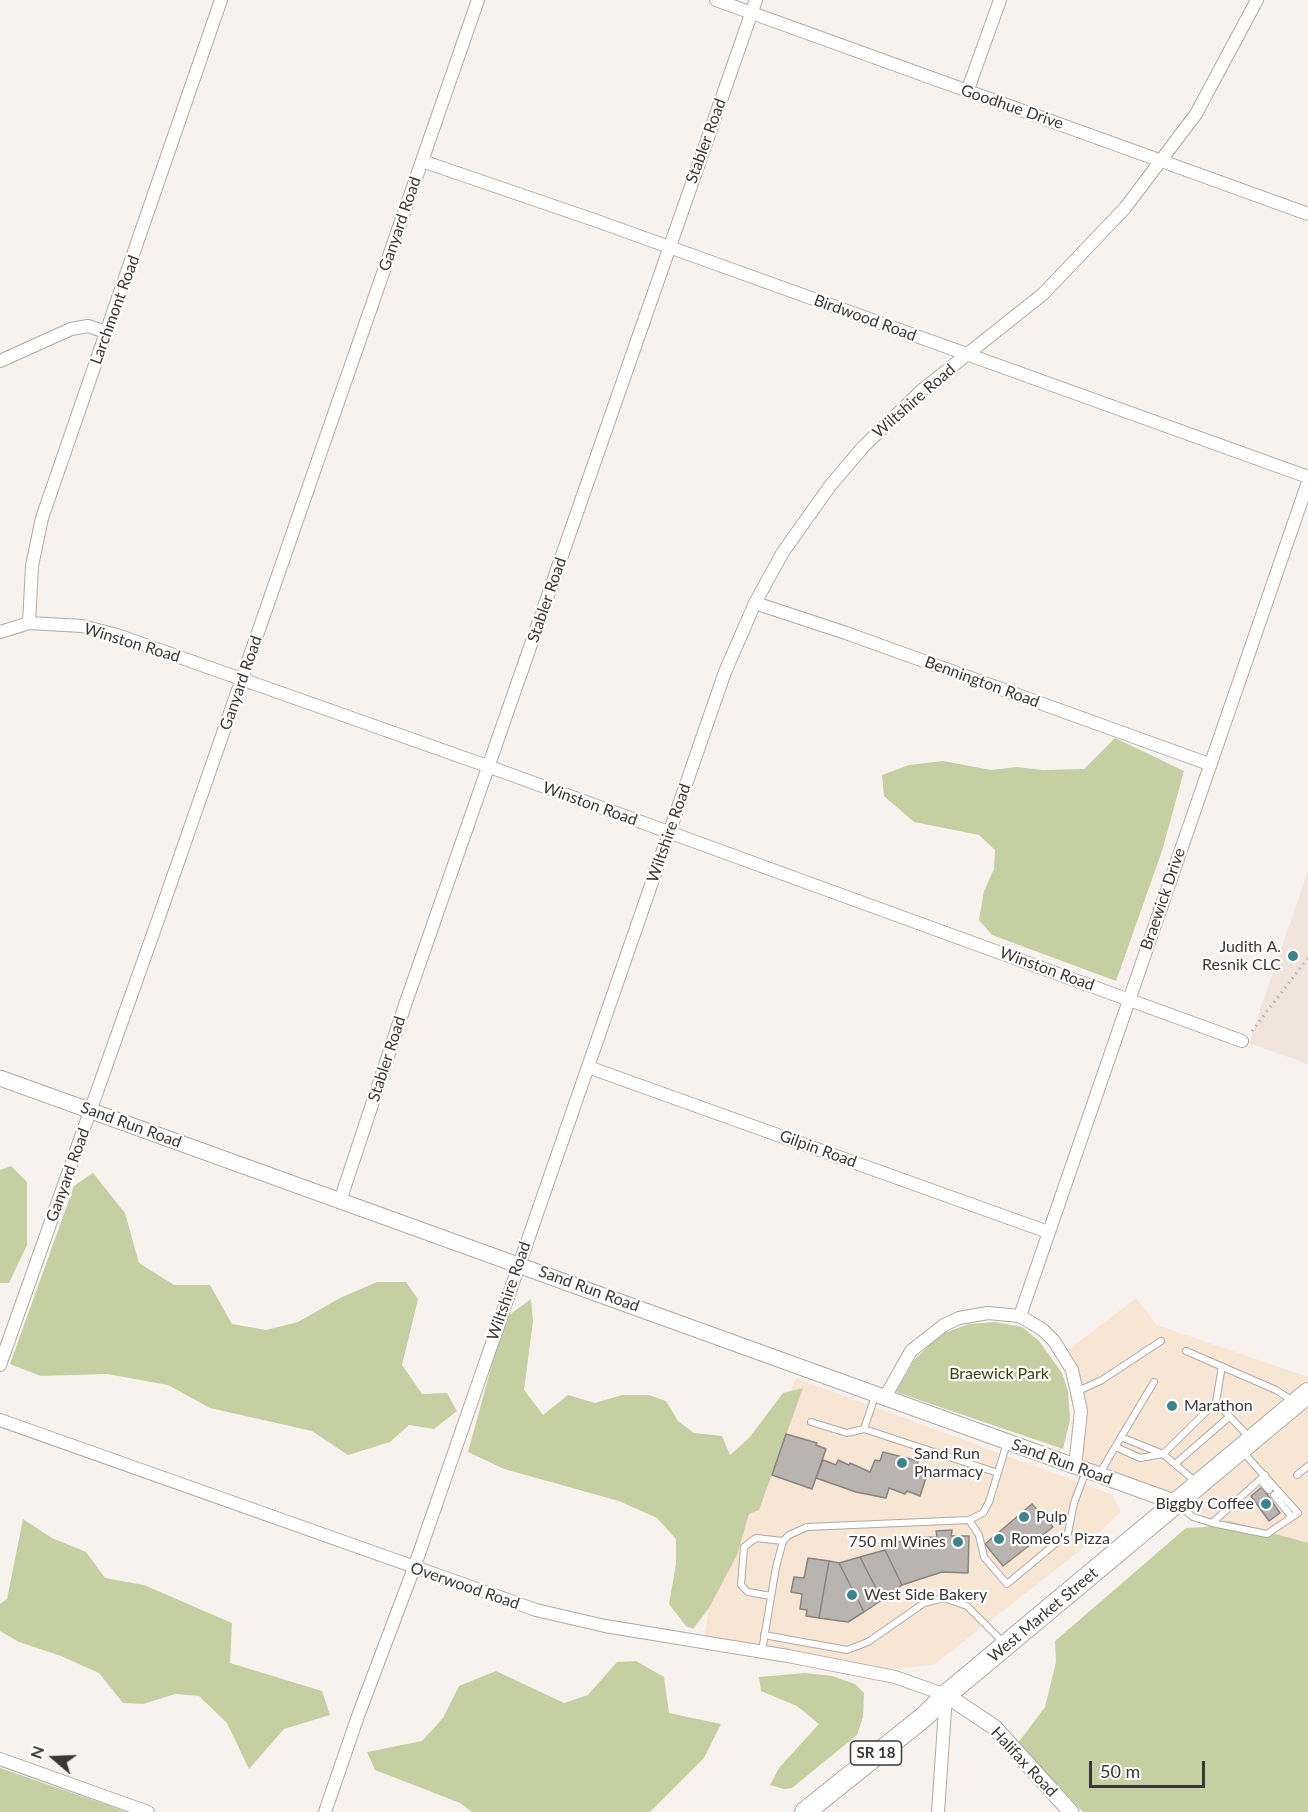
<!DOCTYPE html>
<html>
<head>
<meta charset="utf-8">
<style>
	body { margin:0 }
	#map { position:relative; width:1308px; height:1812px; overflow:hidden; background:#f8f2ee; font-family:Lato,sans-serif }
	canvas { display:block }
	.north { position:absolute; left:24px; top:1728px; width:60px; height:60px; -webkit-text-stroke:4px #fff; paint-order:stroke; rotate:289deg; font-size:16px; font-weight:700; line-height:24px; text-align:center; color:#3a3836 }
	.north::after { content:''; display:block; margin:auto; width:21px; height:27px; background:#3a3836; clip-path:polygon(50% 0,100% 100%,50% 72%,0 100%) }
	.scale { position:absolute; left:1089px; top:1761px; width:116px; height:27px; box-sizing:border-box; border:3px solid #3a3836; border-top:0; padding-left:8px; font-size:18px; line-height:21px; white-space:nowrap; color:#3a3836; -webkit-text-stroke:4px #fff; paint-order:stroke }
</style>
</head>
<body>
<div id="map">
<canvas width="1308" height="1812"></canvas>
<div class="north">N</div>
<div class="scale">50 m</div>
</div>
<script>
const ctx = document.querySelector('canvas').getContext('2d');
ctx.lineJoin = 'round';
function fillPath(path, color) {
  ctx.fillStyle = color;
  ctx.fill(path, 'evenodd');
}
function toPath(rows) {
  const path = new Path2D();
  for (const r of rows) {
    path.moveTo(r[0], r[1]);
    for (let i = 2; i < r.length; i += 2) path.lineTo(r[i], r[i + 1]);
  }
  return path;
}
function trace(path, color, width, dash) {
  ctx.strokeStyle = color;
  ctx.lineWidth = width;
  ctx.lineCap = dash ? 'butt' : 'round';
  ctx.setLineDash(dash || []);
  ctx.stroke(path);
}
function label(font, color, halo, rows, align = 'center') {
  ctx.font = font + ' Lato,sans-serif';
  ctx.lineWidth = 4.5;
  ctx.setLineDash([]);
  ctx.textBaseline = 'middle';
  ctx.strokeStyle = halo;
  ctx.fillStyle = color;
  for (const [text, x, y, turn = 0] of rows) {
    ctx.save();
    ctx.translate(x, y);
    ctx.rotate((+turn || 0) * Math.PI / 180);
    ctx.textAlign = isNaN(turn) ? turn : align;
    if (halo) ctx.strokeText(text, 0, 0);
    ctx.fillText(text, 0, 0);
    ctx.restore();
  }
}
fillPath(toPath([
	[1136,1298,1157,1325,1308,1377,1308,1549,1193,1517,1177,1503,1075,1467,1081,1411,1063,1354],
	[796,1378,1113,1495,1121,1512,1077,1553,935,1664,891,1670,728,1639,704,1638,727,1502,746,1498]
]), '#f8e6d5');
fillPath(toPath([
	[1308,870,1308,1064,1249,1043]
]), '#f0e4dc');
fillPath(toPath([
	[1115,738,1184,771,1162,851,1116,981,992,935,979,920,984,891,994,869,995,850,979,835,914,822,884,796,882,775,909,765,943,761,991,770,1017,767,1043,770,1084,769],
	[11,1166,27,1182,27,1245,9,1283,0,1283,0,1170],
	[93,1173,125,1213,139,1263,174,1285,210,1285,232,1324,266,1330,298,1322,340,1298,377,1282,406,1282,418,1299,402,1365,422,1394,447,1393,457,1411,434,1429,409,1425,390,1442,348,1455,312,1431,210,1408,168,1385,107,1374,41,1376,10,1364,74,1186],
	[531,1299,533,1321,524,1390,543,1415,568,1395,595,1403,622,1395,649,1395,666,1401,678,1421,694,1433,722,1436,730,1455,749,1438,783,1393,803,1388,759,1510,749,1514,737,1555,709,1608,693,1629,686,1626,669,1604,676,1564,676,1539,657,1518,619,1501,504,1469,468,1452,497,1346,509,1315],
	[995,1322,1022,1327,1039,1341,1062,1373,1068,1391,1070,1420,1063,1449,896,1392,915,1359,941,1334,969,1324],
	[23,1519,52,1538,86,1552,105,1578,144,1585,232,1623,230,1663,322,1691,330,1715,284,1729,249,1769,227,1723,199,1696,175,1694,143,1704,123,1703,99,1673,61,1656,19,1642,0,1631,0,1604,7,1599],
	[1229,1521,1308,1543,1308,1812,1083,1812,1018,1743,1045,1707,1056,1662,1055,1641,1186,1528,1206,1527],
	[636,1661,664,1677,669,1713,721,1724,704,1758,650,1812,472,1812,460,1803,375,1770,367,1752,422,1741,443,1718,459,1686,496,1671,564,1703,588,1695,617,1662],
	[805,1673,832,1676,855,1684,864,1693,863,1717,857,1735,792,1788,784,1789,770,1785,779,1768,819,1724,797,1706,761,1691,759,1677],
	[0,1768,110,1806,125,1812,0,1812]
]), '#c6cfa2');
const building = toPath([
	[786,1434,817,1443,816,1445,826,1449,812,1489,772,1475,786,1434],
	[883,1452,918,1461,917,1465,929,1469,920,1496,907,1491,905,1494,889,1488,886,1498,856,1492,816,1478,823,1460,836,1465,838,1460,849,1465,850,1463,870,1472,875,1460,880,1461,883,1452],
	[1262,1487,1280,1513,1269,1521,1251,1496,1262,1487],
	[1032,1504,1053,1527,1003,1566,985,1544,1032,1504],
	[952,1530,951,1536,969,1536,968,1573,942,1572,902,1585,885,1550,906,1538,937,1537,936,1531,952,1530],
	[885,1550,902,1585,882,1600,860,1557,885,1550],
	[860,1557,882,1600,864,1612,839,1563,860,1557],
	[808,1558,829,1561,819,1618,806,1616,807,1610,800,1609,802,1594,791,1592,794,1577,804,1578,808,1558],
	[829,1561,839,1563,864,1612,848,1622,819,1618,829,1561]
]);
fillPath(building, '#b9b4b0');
trace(building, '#898480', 1.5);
const service = toPath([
	[1186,1351,1276,1390,1293,1401],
	[1078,1391,1102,1380,1161,1341],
	[1216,1402,1222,1366],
	[811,1422,847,1433,864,1429,875,1396],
	[864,1429,998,1473],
	[1121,1437,1154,1382],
	[1116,1447,1140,1458,1163,1454,1196,1482],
	[1175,1464,1229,1417],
	[1100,1473,1121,1437,1163,1454,1216,1402,1249,1437],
	[1297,1475,1308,1466],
	[1260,1480,1269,1490],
	[1274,1495,1292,1517],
	[1179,1505,1193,1517,1212,1523,1265,1475],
	[969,1520,979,1535,984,1557,1007,1584,1068,1533,1074,1503,1086,1471],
	[1212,1523,1267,1534,1298,1513,1243,1452],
	[771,1596,748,1592,741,1585,744,1547,756,1538,783,1541],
	[764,1635,847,1650,868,1642,924,1603,944,1598,967,1606,1004,1643],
	[762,1651,776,1567,783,1541,789,1535,807,1527,969,1520,983,1513,989,1502,1007,1443]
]);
const minor = toPath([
	[716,0,1308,214],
	[967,92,1000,0],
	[422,161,597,221,1308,477],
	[0,361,71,329,88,326,106,332],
	[755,603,846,633,1209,764],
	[29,623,32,566,42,518,221,0],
	[0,632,29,623,82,626,117,635,490,767,1242,1041],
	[588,1067,1048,1232],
	[340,1201,405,1005,756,0],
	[1020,1316,1308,482],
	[0,1365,159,917,478,0],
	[884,1399,911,1351,944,1325,959,1318,988,1313,1020,1316,1043,1330,1054,1341,1072,1370,1081,1411,1075,1467],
	[0,1420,536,1610,605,1626,788,1656,895,1677,946,1695,938,1812],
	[0,1759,148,1812],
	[325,1812,358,1716,414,1568,725,672,755,603,783,552,830,486,863,447,921,391,1043,294,1125,208,1196,114,1257,0]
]);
const tertiary = toPath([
	[0,1078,1177,1503],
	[946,1695,994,1727,1071,1812]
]);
const primary = toPath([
	[805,1812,925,1716,946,1695,1308,1393]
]);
trace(service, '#aea9a5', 8);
trace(minor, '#aea9a5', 14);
trace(tertiary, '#aea9a5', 17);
trace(primary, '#aea9a5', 22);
trace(toPath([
	[1252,1031,1308,958]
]), '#bab5b2', 3, [1.5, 4.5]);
trace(service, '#fff', 6);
trace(minor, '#fff', 12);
trace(tertiary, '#fff', 15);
trace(primary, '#fff', 20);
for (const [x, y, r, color] of [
	[1293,956,6,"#3d838d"],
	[1172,1406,6,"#3d838d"],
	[902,1463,6,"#3d838d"],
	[1266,1504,6,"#3d838d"],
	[1024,1517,6,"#3d838d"],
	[999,1539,6,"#3d838d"],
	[958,1542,6,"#3d838d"],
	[852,1595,6,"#3d838d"]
]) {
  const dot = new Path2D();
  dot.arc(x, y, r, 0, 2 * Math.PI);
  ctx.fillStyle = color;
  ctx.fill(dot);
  trace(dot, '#fff', 2);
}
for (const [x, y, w] of [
	[876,1753,51]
]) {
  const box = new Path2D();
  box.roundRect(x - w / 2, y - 12, w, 24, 4.5);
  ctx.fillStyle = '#fff';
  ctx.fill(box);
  trace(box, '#3a3836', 1.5);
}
label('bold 15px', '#3a3836', null, [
	["SR 18",876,1753]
]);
label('16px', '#3a3836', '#fff', [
	["Goodhue Drive",1012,107,19],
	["Stabler Road",706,141,-70],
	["Ganyard Road",400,224,-71],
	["Larchmont Road",115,310,-70],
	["Birdwood Road",865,318,20],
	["Wiltshire Road",914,401,-41],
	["Stabler Road",547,600,-71],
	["Winston Road",132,643,17],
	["Bennington Road",982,682,20],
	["Ganyard Road",241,683,-71],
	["Winston Road",590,804,20],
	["Wiltshire Road",669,833,-71],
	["Braewick Drive",1163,899,-71],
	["Winston Road",1047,969,20],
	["Stabler Road",387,1059,-72],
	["Sand Run Road",131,1125,20],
	["Gilpin Road",818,1149,20],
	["Ganyard Road",68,1175,-70],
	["Sand Run Road",589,1289,20],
	["Wiltshire Road",509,1291,-71],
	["Sand Run Road",1062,1462,20],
	["Overwood Road",465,1586,19],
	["West Market Street",1043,1615,-40],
	["Halifax Road",1024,1762,47]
]);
label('16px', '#3a3836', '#fff', [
	["Judith A.",1281,947,"right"],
	["Resnik CLC",1281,965,"right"],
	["Marathon",1184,1406],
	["Sand Run",914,1454],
	["Pharmacy",914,1472],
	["Biggby Coffee",1254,1504,"right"],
	["Pulp",1036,1517],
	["Romeo's Pizza",1011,1539],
	["750 ml Wines",946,1542,"right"],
	["West Side Bakery",864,1595]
], 'left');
label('16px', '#3b4200', '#fff', [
	["Braewick Park",999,1374]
]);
</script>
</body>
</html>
